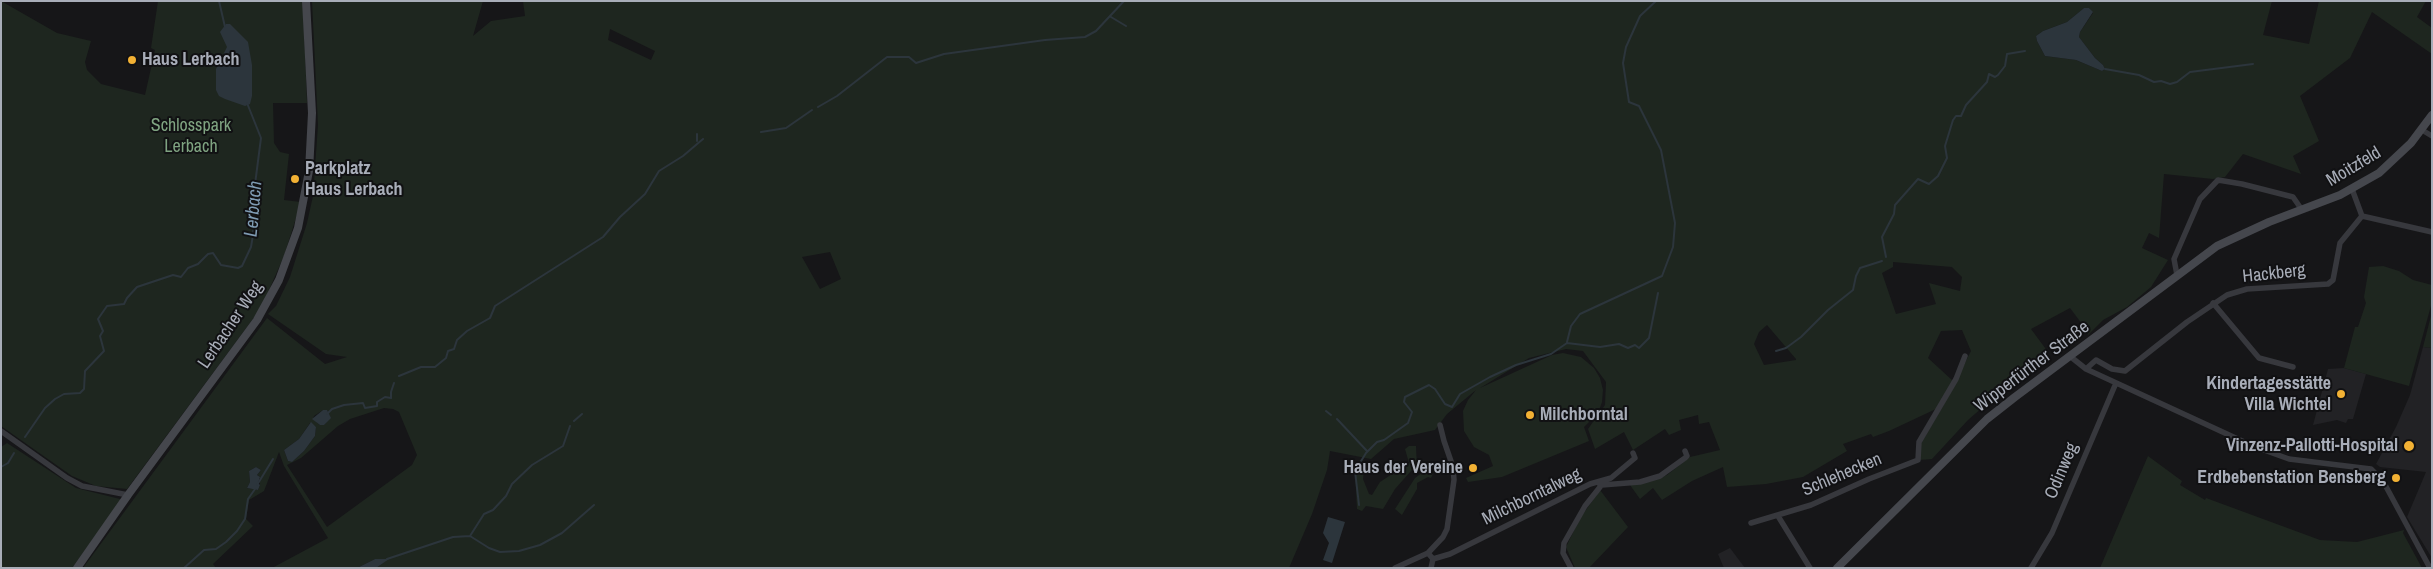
<!DOCTYPE html>
<html>
<head>
<meta charset="utf-8">
<style>
	body { margin:0 }
	#map { position:relative; width:2433px; height:569px; overflow:hidden; background:#161618; font-family:"Archivo Narrow",sans-serif }
	canvas { display:block }
	.frame { position:absolute; inset:0; border:2px solid #a8adb8; pointer-events:none }
</style>
</head>
<body>
<div id="map">
<canvas width="2433" height="569"></canvas>
<div class="frame"></div>
</div>
<script>
const ctx = document.querySelector('canvas').getContext('2d');
ctx.lineJoin = 'round';
function fillPath(path, color) {
  ctx.fillStyle = color;
  ctx.fill(path, 'evenodd');
}
function toPath(rows) {
  const path = new Path2D();
  for (const r of rows) {
    path.moveTo(r[0], r[1]);
    for (let i = 2; i < r.length; i += 2) path.lineTo(r[i], r[i + 1]);
  }
  return path;
}
function trace(path, color, width, dash) {
  ctx.strokeStyle = color;
  ctx.lineWidth = width;
  ctx.lineCap = dash ? 'butt' : 'round';
  ctx.setLineDash(dash || []);
  ctx.stroke(path);
}
function label(font, color, halo, rows, align = 'center') {
  ctx.font = font + ' "Archivo Narrow",sans-serif';
  ctx.lineWidth = 4;
  ctx.setLineDash([]);
  ctx.textBaseline = 'middle';
  ctx.strokeStyle = halo;
  ctx.fillStyle = color;
  for (const [text, x, y, turn = 0] of rows) {
    ctx.save();
    ctx.translate(x, y);
    ctx.rotate((+turn || 0) * Math.PI / 180);
    ctx.textAlign = isNaN(turn) ? turn : align;
    if (halo) ctx.strokeText(text, 0, 0);
    ctx.fillText(text, 0, 0);
    ctx.restore();
  }
}
fillPath(toPath([
	[2423,347,2432,348,2432,558,2407,517,2426,472,2380,467,2376,464,2396,427,2410,395],
	[2344,368,2366,374,2353,419,2348,419,2346,423,2337,420,2313,425,2328,369],
	[1730,548,1745,568,1724,568,1718,554]
]), '#222225');
fillPath(toPath([
	[1,1,57,33,91,41,85,62,87,70,101,84,145,95,155,50,151,48,158,1,303,1,307,103,273,103,274,143,280,152,289,154,284,200,301,202,284,256,261,308,127,489,96,486,72,476,1,426],
	[312,1,483,1,473,36,491,21,525,16,523,1,2272,1,2263,35,2309,44,2319,1,2426,1,2417,17,2432,28,2432,54,2372,12,2350,58,2300,96,2319,141,2293,156,2301,174,2243,154,2225,177,2213,179,2164,174,2159,238,2149,233,2142,248,2168,260,2151,287,2127,307,2103,320,2088,335,2085,328,2070,308,2031,329,2048,352,2038,367,1991,400,1968,420,1932,459,1919,460,1919,447,1943,406,1971,351,1962,330,1941,331,1928,358,1953,381,1938,408,1889,431,1873,437,1871,434,1843,444,1847,451,1803,477,1766,484,1727,487,1723,467,1692,481,1662,500,1653,488,1640,499,1630,485,1657,479,1667,475,1690,457,1720,450,1709,422,1699,424,1698,415,1679,420,1681,430,1669,435,1665,429,1633,450,1624,432,1595,449,1588,429,1605,405,1606,382,1583,351,1566,349,1529,358,1480,388,1552,355,1563,353,1581,357,1594,368,1600,378,1603,390,1602,402,1598,413,1584,427,1589,441,1502,477,1468,482,1466,478,1493,466,1489,455,1474,447,1464,431,1463,411,1468,400,1476,390,1447,414,1435,430,1394,439,1371,459,1330,451,1327,470,1312,514,1289,568,376,568,388,559,375,559,357,568,272,568,328,538,284,466,279,452,264,491,249,500,246,519,253,526,213,564,216,568,83,568,267,318,325,364,347,357,326,354,268,314,276,306,290,277,307,223,313,196,318,125],
	[2084,8,2089,8,2093,13,2080,32,2079,37,2095,58,2103,65,2105,69,2102,71,2076,60,2045,56,2037,41,2036,36,2043,31,2067,22],
	[610,29,655,51,651,60,608,40],
	[830,252,841,279,820,289,802,257],
	[1893,262,1952,267,1962,277,1960,291,1929,283,1936,304,1896,314,1882,273,1893,267],
	[1767,325,1796,359,1796,360,1764,365,1754,344,1759,332],
	[384,408,393,409,399,412,417,455,412,465,327,527,287,465,301,458,338,426,350,419],
	[323,410,327,410,330,418,324,425,320,425,313,419,314,416],
	[310,423,316,427,315,436,304,451,292,462,288,461,284,450,299,439],
	[256,467,261,470,257,475,260,477,260,485,258,490,247,488,250,482,249,471],
	[2383,266,2399,271,2413,280,2432,285,2432,302,2409,386,2344,368,2355,327,2358,327,2366,303,2364,297,2369,267],
	[2432,312,2432,348,2423,347],
	[7,443,76,488,120,499,120,502,72,568,1,568,1,447],
	[1409,446,1416,446,1417,469,1411,471,1395,489,1383,509,1366,506,1362,511,1357,509,1355,471,1360,460,1370,462,1364,470,1363,479,1369,494,1372,495,1380,482,1409,463,1405,449],
	[2148,456,2182,481,2180,485,2205,500,2206,498,2320,540,2357,542,2404,530,2403,533,2422,568,2100,568],
	[1428,472,1433,474,1431,478,1428,477,1417,483,1417,489,1402,515,1395,509,1415,478,1422,473],
	[1600,490,1628,527,1589,568,1575,568,1566,547,1579,520]
]), '#1e261f');
fillPath(toPath([
	[2084,8,2089,8,2093,12,2080,32,2079,37,2095,58,2103,65,2105,69,2102,71,2076,60,2045,56,2037,41,2036,36,2043,31,2067,22],
	[226,24,230,24,248,42,252,65,252,96,250,104,245,106,225,99,219,96,216,90,216,69,227,47,220,32],
	[323,410,327,410,331,418,324,425,320,425,312,419],
	[311,422,316,427,315,436,304,451,292,462,288,461,284,450,299,439],
	[256,467,261,470,257,475,260,477,258,483,260,485,258,490,247,488,250,482,249,471],
	[1328,517,1345,522,1332,563,1323,560,1329,543,1323,533],
	[375,559,389,559,376,568,357,568]
]), '#2c353c');
trace(toPath([
	[219,1,225,27],
	[1111,17,1126,26],
	[2105,69,2139,75,2154,82,2161,81,2170,84,2177,82,2190,72,2253,64],
	[818,107,837,96,887,57,909,57,916,63,944,54,1045,40,1085,37,1096,31,1124,1],
	[761,132,786,128,812,110],
	[697,141,697,134],
	[1886,257,1882,237,1894,214,1895,205,1918,179,1929,184,1938,176,1947,158,1945,146,1953,120,1956,116,1961,116,1966,105,1987,82,1989,74,1995,77,1998,75,2005,66,2007,54,2025,51],
	[1567,342,1571,326,1580,314,1662,276,1673,247,1675,223,1661,150,1639,106,1629,102,1623,63,1626,47,1640,16,1656,1],
	[1776,351,1786,348,1801,337,1828,310,1853,290,1856,276,1860,268,1882,261],
	[399,376,421,367,435,367,446,358,448,351,454,349,457,340,467,331,490,318,495,306,603,237,620,217,645,194,659,171,683,156,703,139],
	[1326,411,1331,415],
	[327,414,332,409,344,405,363,403,365,408,377,406,377,402,385,397,391,398,391,392,394,383],
	[1337,419,1367,451],
	[574,421,582,414],
	[25,437,45,408,55,399,64,394,80,393,84,389,85,371,104,351,100,336,103,331,98,319,107,306,124,304,127,298,137,287,173,275,181,277,188,268,198,264,208,254,213,253,221,265,238,268,242,266,251,247,253,235,254,207,258,200,254,192,261,138,247,103],
	[1,467,8,463,14,453],
	[257,485,273,459],
	[1359,505,1355,471,1366,453,1377,442,1384,440,1408,423,1412,412,1404,402,1405,397,1429,385,1435,389,1445,404,1452,407,1460,394,1490,377,1516,365,1551,354,1567,343,1600,347,1619,344,1628,348,1635,345,1639,348,1649,338,1658,293],
	[470,536,489,548,500,552,519,551,540,545,562,533,594,505],
	[387,559,453,537,470,536,484,514,493,510,506,496,512,484,532,465,563,446,570,426],
	[184,568,204,550,216,549,226,542,237,531,245,519,248,499,255,489]
]), '#2c353c', 2);
trace(toPath([
	[2422,130,2432,136],
	[2352,189,2362,216],
	[2362,216,2432,232],
	[2177,275,2174,259,2200,199,2218,180,2242,184,2293,197,2302,210],
	[2213,303,2259,358,2293,367],
	[2071,357,2086,369,2253,446,2289,459,2371,469,2383,481,2430,568],
	[2086,369,2096,360,2112,369,2125,371,2187,322,2227,295,2247,289,2328,284,2333,280,2340,243,2362,216],
	[1,431,67,478,82,486,128,495],
	[1602,485,1640,482,1660,476,1685,458,1687,456,1685,451],
	[1778,516,1810,568],
	[1751,523,1811,505,1869,479,1918,460,1919,442,1956,379,1965,356],
	[1433,559,1450,554,1590,484,1611,478,1635,458,1633,453],
	[1433,559,1428,553,1443,537,1447,529,1454,480,1453,467,1444,441,1440,425],
	[1395,568,1428,553],
	[1431,568,1433,559],
	[1571,568,1563,553,1564,543,1585,506,1600,487,1600,482],
	[2031,568,2052,533,2116,383]
]), '#37383d', 5.5);
trace(toPath([
	[77,568,128,495,257,320,279,280,298,228,309,171,312,113,306,1],
	[1837,568,1987,419,2015,397,2217,246,2269,222,2340,195,2379,173,2411,143,2432,115]
]), '#45474d', 8);
for (const [x, y, r, color] of [
	[132,60,5,"#f2b134"],
	[295,179,5,"#f2b134"],
	[2341,394,5,"#f2b134"],
	[1530,415,5,"#f2b134"],
	[2409,446,6,"#f2b134"],
	[1473,468,5,"#f2b134"],
	[2396,478,5,"#f2b134"]
]) {
  const dot = new Path2D();
  dot.arc(x, y, r, 0, 2 * Math.PI);
  ctx.fillStyle = color;
  ctx.fill(dot);
  trace(dot, '#111113', 2);
}
label('bold 18px', '#a8adb8', '#111113', [
	["Haus Lerbach",142,60,"left"],
	["Parkplatz",305,169,"left"],
	["Haus Lerbach",305,190,"left"],
	["Kindertagesstätte",2331,384],
	["Villa Wichtel",2331,405],
	["Milchborntal",1540,415,"left"],
	["Vinzenz-Pallotti-Hospital",2398,446],
	["Haus der Vereine",1463,468],
	["Erdbebenstation Bensberg",2386,478]
], 'right');
label('18px', '#7fa381', '#111113', [
	["Schlosspark",191,126],
	["Lerbach",191,147]
]);
label('18px', '#a8adb8', '#111113', [
	["Moitzfeld",2354,167,-31],
	["Hackberg",2274,274,-6],
	["Lerbacher Weg",231,325,-56],
	["Wipperfürther Straße",2032,367,-37],
	["Odinweg",2062,471,-67],
	["Schlehecken",1842,475,-23],
	["Milchborntalweg",1532,497,-26]
]);
label('italic 19px', '#7f9bb3', '#111113', [
	["Lerbach",254,209,-85]
]);
</script>
</body>
</html>
